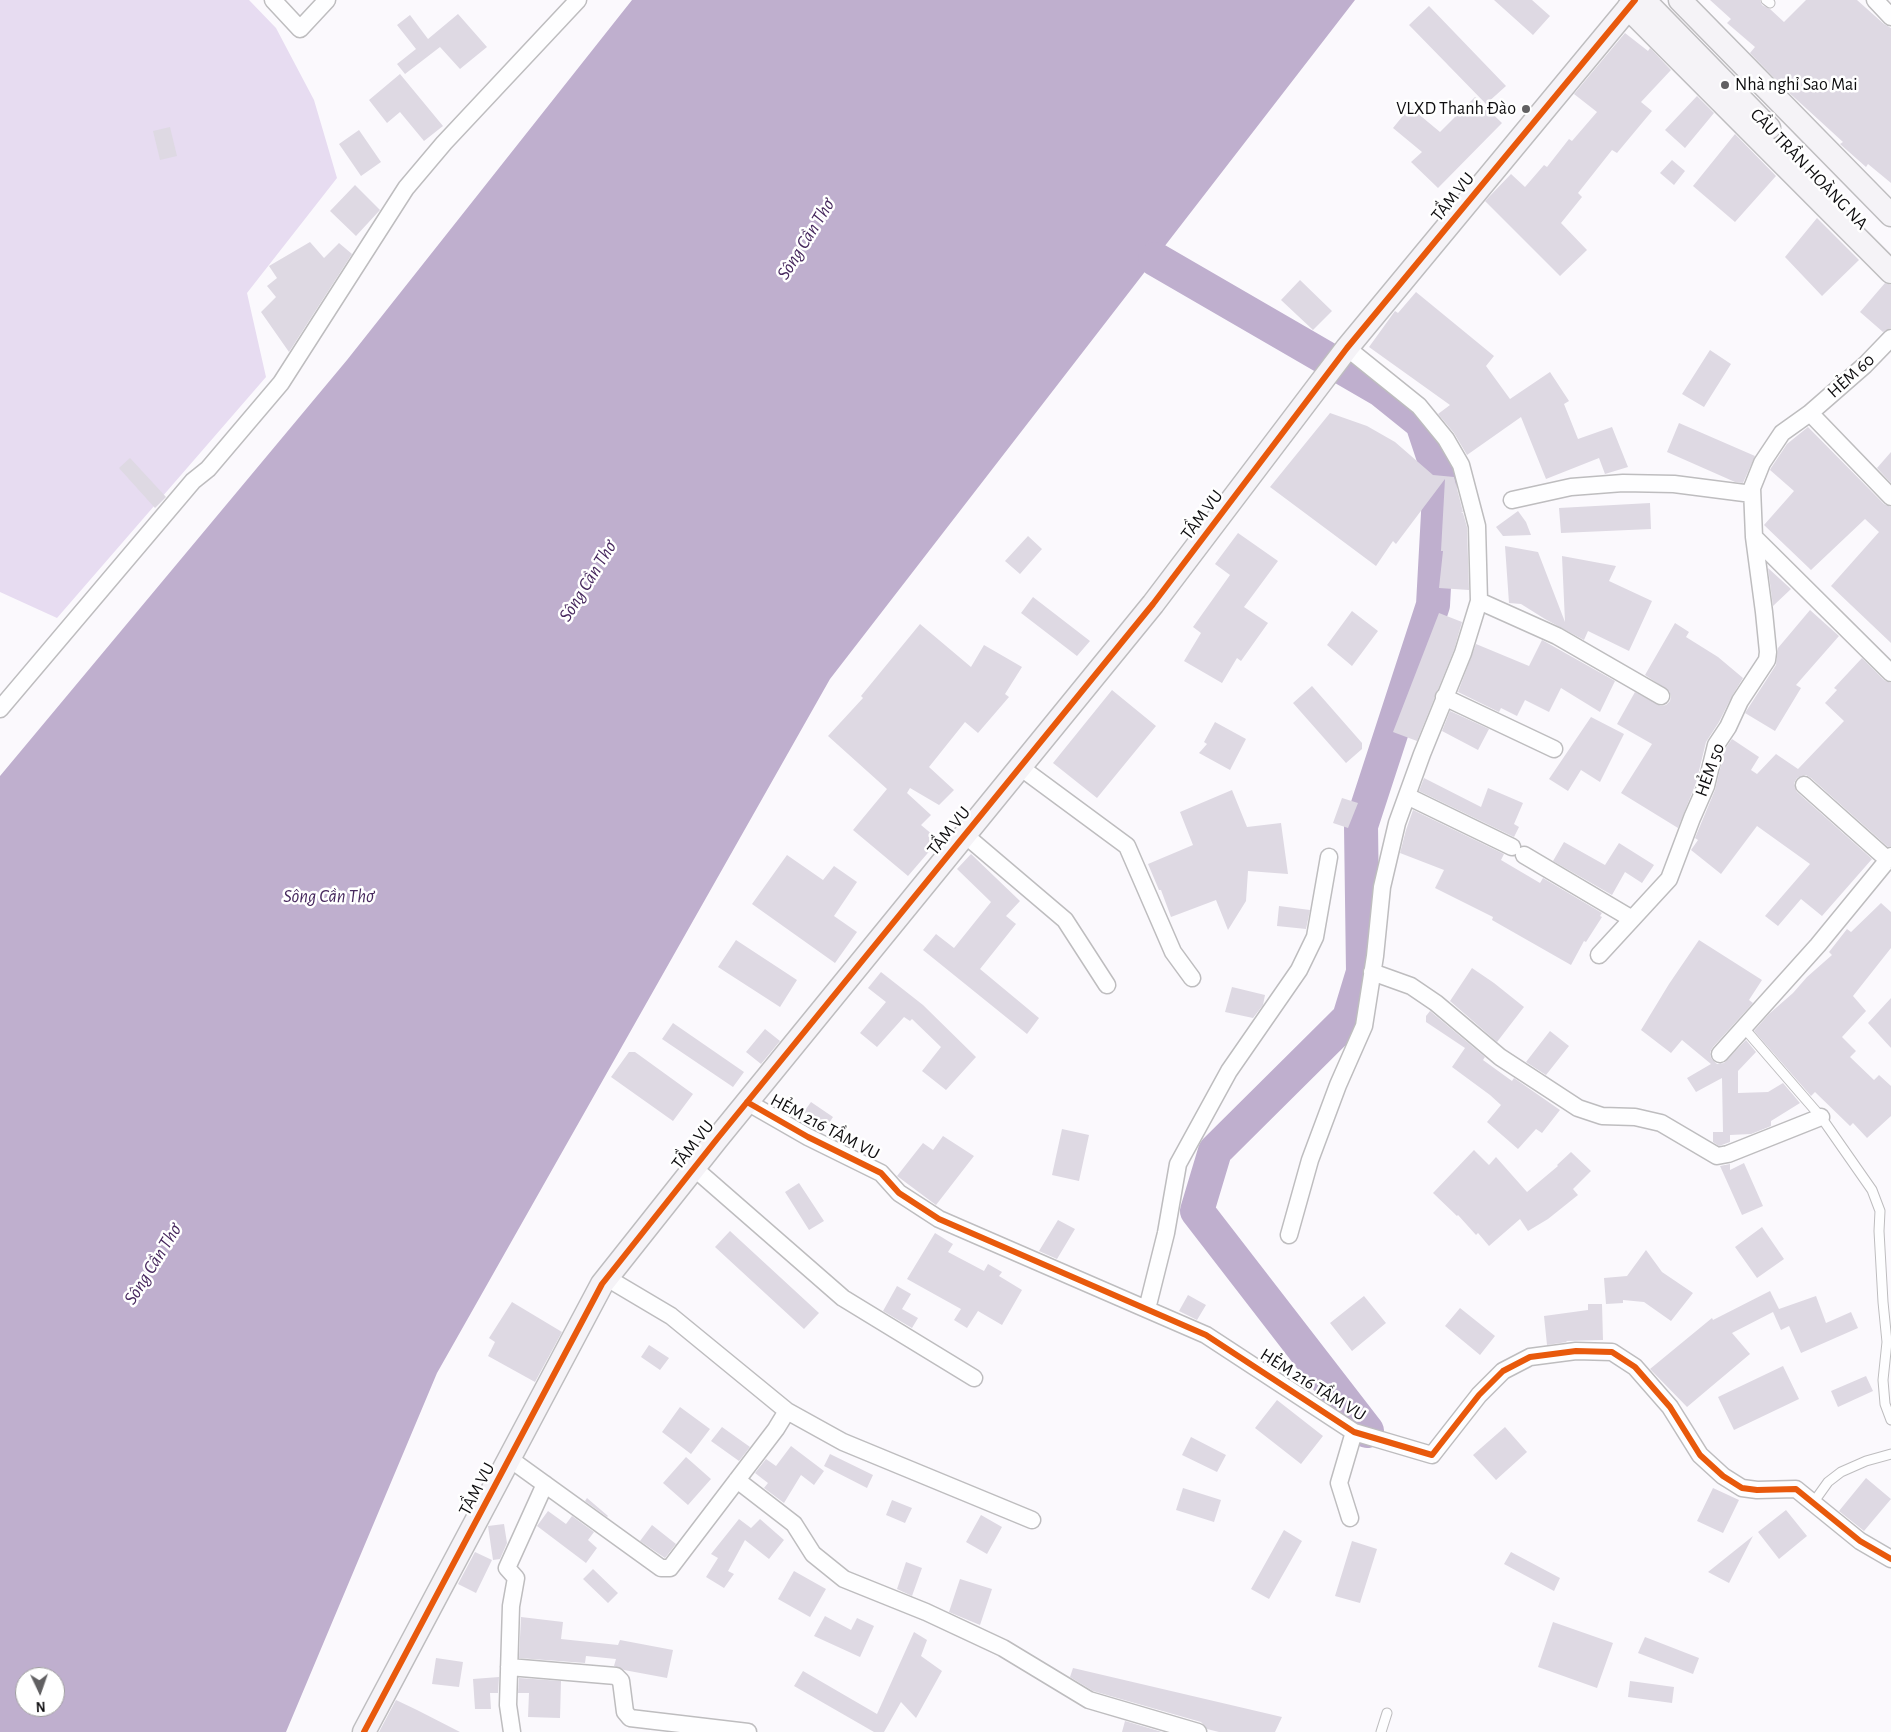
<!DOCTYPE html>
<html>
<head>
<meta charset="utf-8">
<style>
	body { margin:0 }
	#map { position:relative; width:1891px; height:1732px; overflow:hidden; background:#fbf9fd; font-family:"Alegreya Sans",sans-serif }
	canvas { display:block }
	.north { position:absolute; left:15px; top:1667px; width:50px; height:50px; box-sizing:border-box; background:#fff; border:1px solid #9f9e9f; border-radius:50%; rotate:177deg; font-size:14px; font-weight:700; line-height:20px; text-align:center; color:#0e0d0f }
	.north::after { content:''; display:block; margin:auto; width:18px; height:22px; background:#616062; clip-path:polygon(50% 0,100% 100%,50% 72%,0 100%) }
</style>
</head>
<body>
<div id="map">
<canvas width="1891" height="1732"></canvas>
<div class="north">N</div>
</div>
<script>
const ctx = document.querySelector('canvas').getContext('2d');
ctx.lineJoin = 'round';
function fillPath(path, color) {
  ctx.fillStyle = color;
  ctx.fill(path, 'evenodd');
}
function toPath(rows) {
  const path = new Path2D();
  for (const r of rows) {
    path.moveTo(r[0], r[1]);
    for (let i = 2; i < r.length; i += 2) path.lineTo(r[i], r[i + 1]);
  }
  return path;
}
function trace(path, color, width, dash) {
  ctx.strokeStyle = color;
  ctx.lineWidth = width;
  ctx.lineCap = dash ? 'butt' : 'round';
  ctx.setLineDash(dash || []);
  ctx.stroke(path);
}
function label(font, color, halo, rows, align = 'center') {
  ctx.font = font + ' "Alegreya Sans",sans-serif';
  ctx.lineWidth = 5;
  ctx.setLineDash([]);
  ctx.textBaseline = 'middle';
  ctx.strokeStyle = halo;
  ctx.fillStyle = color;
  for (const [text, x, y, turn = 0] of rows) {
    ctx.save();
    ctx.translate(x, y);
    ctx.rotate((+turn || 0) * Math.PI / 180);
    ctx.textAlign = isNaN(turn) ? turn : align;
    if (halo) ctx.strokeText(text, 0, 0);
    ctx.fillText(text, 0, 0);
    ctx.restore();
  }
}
fillPath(toPath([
	[0,0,249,0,276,28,314,100,337,178,247,293,266,377,57,618,0,592]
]), '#e7dcf1');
fillPath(toPath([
	[632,0,1355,0,830,679,437,1373,286,1732,0,1732,0,776,347,360],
	[25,1677,55,1677,55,1707,25,1707]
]), '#bfafce');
trace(toPath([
	[1155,259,1381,390,1422,423,1440,477,1433,605,1361,826,1363,972,1349,1018,1215,1151,1197,1211,1367,1431]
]), '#bfafce', 34);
fillPath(toPath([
	[1494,0,1532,0,1550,16,1533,35],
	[1710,0,1760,0,1762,5,1770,9,1784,22,1806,0,1857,0,1884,24,1891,28,1891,183,1868,164,1866,167,1840,144,1843,142,1785,89,1750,53,1755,47,1727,23,1731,19],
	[1429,6,1506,86,1486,104,1409,25],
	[458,14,487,47,460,69,440,47,405,74,397,64,416,49,397,25,410,15,428,39],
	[1625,33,1648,51,1650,48,1671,70,1641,102,1652,111,1617,153,1612,150,1578,193,1582,197,1561,223,1587,250,1560,276,1485,201,1511,174,1525,187,1544,165,1547,167,1569,139,1572,141,1597,112,1574,94],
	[400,74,443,126,424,141,400,112,387,123,369,100],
	[1697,96,1714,113,1685,148,1665,130],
	[1475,97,1502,123,1438,188,1411,162,1422,152,1393,128,1410,107,1440,132],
	[170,127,177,156,160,160,153,131],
	[359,130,381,162,361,176,339,144],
	[1735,134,1776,176,1735,222,1693,186],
	[1672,160,1685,171,1674,185,1660,173],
	[355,185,380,210,356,236,330,211],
	[1817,218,1859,260,1822,296,1785,257],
	[310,242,324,258,339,243,352,254,289,352,261,312,276,297,267,286,277,278,269,266],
	[1300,280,1332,311,1313,330,1281,300],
	[1885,283,1891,285,1891,328,1883,332,1860,312],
	[1416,292,1494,356,1486,366,1510,399,1550,372,1569,401,1564,404,1578,439,1612,427,1628,467,1605,474,1599,458,1546,479,1521,417,1467,455,1454,433,1438,414,1450,405,1369,347,1395,311,1398,313],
	[1710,350,1731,364,1704,407,1682,394],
	[1330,413,1367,426,1395,442,1433,475,1454,477,1463,512,1461,513,1463,513,1467,527,1469,590,1439,588,1443,551,1441,551,1445,479,1396,544,1393,541,1376,566,1270,487],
	[1679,423,1755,456,1743,483,1735,482,1667,452],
	[1808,427,1884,504,1891,507,1891,643,1831,586,1879,532,1865,519,1811,570,1764,525,1794,491,1770,470,1771,468,1787,444],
	[1891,452,1891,483,1877,468],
	[130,458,166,497,155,508,119,468],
	[1650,503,1651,529,1561,533,1559,508],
	[1518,511,1526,522,1531,535,1503,536,1496,527],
	[1238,533,1278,561,1244,607,1268,623,1241,661,1237,658,1222,683,1184,661,1201,633,1193,627,1230,575,1215,564],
	[1028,536,1042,549,1020,574,1005,561],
	[1505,546,1538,552,1565,622,1562,556,1616,566,1609,581,1652,601,1629,651,1588,631,1584,640,1545,619,1521,604,1509,603],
	[1768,568,1791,589,1773,606],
	[1033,597,1090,641,1077,656,1021,613],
	[1810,610,1839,636,1796,685,1801,688,1775,731,1745,713,1776,665,1778,648],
	[1352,611,1378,631,1352,666,1327,645],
	[1439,613,1462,622,1454,650,1417,741,1393,732],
	[1675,623,1689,632,1686,637,1718,657,1743,678,1732,696,1719,722,1706,742,1696,783,1678,828,1621,793,1652,744,1617,724,1635,692,1661,706,1666,705,1670,701,1671,696,1669,691,1645,675],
	[920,624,971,667,984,645,1022,667,1005,694,1009,697,978,733,965,722,929,767,954,790,939,805,910,788,907,793,931,815,921,825,939,840,908,876,853,830,887,789,828,736,863,698,861,696],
	[1542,640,1615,681,1600,712,1561,688,1549,712,1525,700,1517,716,1501,708,1499,712,1458,692,1476,644,1529,666],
	[1862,658,1884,680,1891,683,1891,846,1888,847,1811,778,1806,775,1797,778,1794,783,1797,792,1872,859,1822,916,1801,899,1778,926,1765,916,1810,864,1757,826,1721,874,1691,850,1698,840,1695,838,1715,790,1725,749,1732,739,1759,757,1751,770,1757,774,1776,754,1798,769,1844,721,1825,703,1837,690,1834,688],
	[1312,686,1362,743,1362,749,1346,763,1293,703],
	[1112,690,1156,726,1097,798,1053,763],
	[1450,711,1489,729,1478,750,1442,731],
	[1591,717,1624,734,1600,782,1581,770,1568,791,1549,779],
	[1215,722,1246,739,1230,770,1199,753,1207,744,1204,742],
	[1424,778,1481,807,1488,788,1523,803,1514,824,1519,827,1514,837,1419,791],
	[1232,790,1247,827,1281,823,1288,874,1248,871,1246,901,1228,930,1216,900,1171,917,1161,890,1159,890,1148,864,1193,845,1180,812],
	[1342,798,1358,803,1348,828,1333,823],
	[1413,810,1504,854,1501,860,1540,883,1543,878,1602,913,1600,916,1602,917,1586,942,1584,941,1571,965,1492,920,1493,917,1435,888,1444,870,1400,853,1406,830],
	[1564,842,1605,865,1619,843,1654,865,1642,883,1625,872,1612,895,1553,861],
	[971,854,1020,901,1006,916,1016,924,980,969,1039,1018,1027,1034,923,950,936,934,954,948,991,902,957,869],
	[787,855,823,880,834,866,857,882,834,916,857,932,835,963,752,904],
	[1881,903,1891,912,1891,948,1853,996,1866,1011,1842,1037,1856,1051,1850,1057,1874,1080,1879,1075,1891,1086,1891,1116,1867,1138,1853,1123,1850,1126,1815,1092,1811,1096,1754,1031,1769,1014,1793,993,1807,977,1832,955,1829,952,1847,929,1851,932],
	[1279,906,1310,910,1306,929,1277,926],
	[736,940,797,980,780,1007,718,967],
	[1699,940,1762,980,1749,1000,1753,1003,1713,1047,1710,1052,1711,1058,1717,1064,1724,1063,1746,1040,1756,1052,1738,1071,1738,1093,1768,1092,1783,1083,1800,1103,1771,1121,1771,1126,1751,1134,1730,1135,1730,1142,1719,1146,1713,1142,1713,1132,1723,1132,1722,1078,1696,1092,1687,1078,1711,1064,1682,1040,1671,1053,1641,1030,1669,984],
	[1472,968,1494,983,1524,1007,1497,1042,1450,1001],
	[881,972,923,1005,976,1057,946,1090,922,1071,941,1047,912,1019,910,1021,904,1017,877,1047,860,1033,886,1002,868,988],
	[1232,987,1265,995,1263,1005,1253,1018,1225,1012],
	[1891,998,1891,1048,1868,1023],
	[1430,1011,1485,1057,1483,1060,1512,1081,1514,1078,1560,1110,1542,1133,1536,1129,1518,1149,1487,1122,1501,1105,1490,1095,1452,1067,1465,1048,1426,1022,1426,1016],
	[673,1023,744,1072,733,1087,662,1039],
	[765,1029,780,1041,761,1064,746,1052],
	[1550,1031,1569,1046,1546,1075,1526,1062],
	[629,1052,635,1052,693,1094,673,1121,611,1077],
	[811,1102,833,1117,825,1129,803,1113],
	[1062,1129,1089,1135,1079,1181,1052,1175],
	[943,1136,974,1156,936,1205,897,1176,923,1143,933,1150],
	[1474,1150,1489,1165,1496,1157,1527,1192,1558,1166,1557,1165,1571,1152,1591,1171,1573,1189,1578,1195,1548,1219,1528,1231,1520,1219,1489,1246,1478,1233,1476,1235,1458,1215,1457,1216,1433,1193],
	[1744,1163,1763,1206,1742,1215,1720,1166,1730,1164,1730,1170],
	[799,1183,824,1221,809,1230,785,1192],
	[1058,1220,1075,1229,1057,1259,1039,1251],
	[1762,1227,1784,1259,1757,1278,1735,1247],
	[730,1231,819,1313,804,1329,715,1247],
	[935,1233,953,1244,948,1252,984,1271,988,1264,1002,1272,999,1276,1022,1290,1002,1325,978,1311,967,1328,954,1320,961,1309,907,1279],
	[1646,1250,1662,1272,1693,1293,1671,1321,1644,1302,1623,1300,1623,1303,1606,1304,1604,1278,1627,1276],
	[897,1286,911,1294,902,1309,918,1318,912,1328,883,1311],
	[1770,1291,1779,1309,1816,1296,1826,1323,1851,1312,1858,1328,1801,1353,1789,1326,1781,1330,1773,1312,1732,1333,1750,1354,1687,1407,1650,1369,1712,1318,1713,1320],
	[1188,1295,1206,1305,1197,1320,1179,1311],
	[1364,1296,1386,1323,1352,1351,1330,1323],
	[512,1302,562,1332,535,1382,488,1356,495,1342,489,1338],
	[1588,1304,1602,1304,1603,1340,1566,1341,1567,1342,1547,1345,1544,1316,1588,1310],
	[1460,1308,1495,1336,1480,1355,1445,1326],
	[649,1345,669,1358,660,1370,641,1357],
	[1783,1366,1799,1399,1734,1430,1718,1397],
	[1866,1376,1873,1391,1838,1407,1831,1391],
	[1277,1400,1323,1436,1301,1464,1255,1428],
	[680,1407,710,1429,691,1454,662,1432],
	[722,1427,750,1447,739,1461,711,1441],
	[1505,1427,1527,1452,1496,1480,1473,1455],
	[1191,1437,1226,1455,1217,1472,1182,1455],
	[791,1446,824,1471,814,1485,801,1475,784,1503,764,1488,768,1483,755,1473,766,1459,776,1466],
	[830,1454,873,1475,867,1488,824,1466],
	[686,1457,711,1479,688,1505,663,1483],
	[1866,1478,1891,1499,1864,1531,1839,1511],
	[1183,1488,1221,1500,1214,1522,1176,1510],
	[1713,1488,1739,1500,1723,1533,1697,1521],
	[587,1498,608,1516,607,1517,585,1501],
	[892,1500,912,1508,905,1523,886,1515],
	[1786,1510,1807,1536,1779,1559,1758,1532],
	[548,1511,566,1524,572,1516,594,1532,588,1540,597,1548,586,1563,537,1526],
	[981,1515,1002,1527,987,1554,966,1542],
	[739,1519,751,1528,760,1519,784,1540,769,1559,745,1540,728,1571,734,1574,724,1588,706,1577,718,1558,711,1554],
	[504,1524,507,1543,500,1559,493,1560,488,1526],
	[652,1525,676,1544,665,1558,640,1541],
	[1284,1530,1302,1541,1269,1599,1251,1589],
	[1753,1536,1729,1583,1708,1572],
	[1352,1541,1377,1549,1360,1603,1335,1596],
	[475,1552,492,1560,476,1593,458,1584],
	[1511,1552,1560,1578,1554,1591,1504,1564],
	[906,1562,922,1568,912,1596,897,1589],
	[593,1569,618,1593,608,1603,583,1579],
	[794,1571,826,1589,810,1617,778,1599],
	[960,1579,992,1589,980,1625,949,1612],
	[825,1616,851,1630,857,1618,874,1626,860,1657,814,1636],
	[521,1617,563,1622,561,1639,618,1645,620,1640,673,1650,667,1678,624,1670,614,1666,616,1659,586,1656,585,1663,519,1658],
	[1553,1622,1613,1643,1597,1688,1538,1667],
	[914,1632,927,1640,921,1656,942,1671,916,1718,901,1702,884,1732,874,1732,794,1686,803,1671,877,1714],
	[1645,1637,1699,1658,1693,1674,1638,1653],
	[436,1658,463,1662,459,1687,432,1684],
	[1073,1668,1282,1717,1275,1732,1219,1732,1207,1729,1201,1722,1093,1691,1070,1677],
	[499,1677,498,1693,490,1693,491,1709,475,1709,473,1679],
	[519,1678,561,1681,560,1718,528,1717,529,1693,518,1693],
	[1630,1681,1674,1687,1672,1703,1628,1697],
	[396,1700,417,1710,460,1732,379,1732],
	[1125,1721,1162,1732,1122,1732]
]), '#ded9e3');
const lane = toPath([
	[1766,0,1770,3],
	[1744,1028,1821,1117,1872,1190,1880,1211,1879,1231,1883,1302,1887,1342,1883,1380,1885,1404,1891,1420],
	[1813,1503,1828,1482,1841,1472,1866,1461,1891,1454],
	[1381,1732,1387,1713]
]);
const street = toPath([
	[273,0,300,29,327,0],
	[1875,0,1891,17],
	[1810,413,1865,365,1891,338],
	[1512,500,1571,487,1623,483,1674,484,1752,494],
	[1754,537,1891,673],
	[1479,601,1557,636,1661,696],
	[1444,697,1554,749],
	[0,709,193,481,208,469,281,383,406,188,444,143,578,0],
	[1020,767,1127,846,1173,952,1192,978],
	[1804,785,1888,860],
	[1407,796,1512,847],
	[965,835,1065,920,1107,985],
	[1524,855,1632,919],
	[1599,955,1669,879,1692,818,1706,786,1716,745,1728,727,1740,701,1767,660,1768,652,1764,612,1754,537,1752,488,1762,463,1782,433,1810,413,1891,497],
	[1372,972,1411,986,1436,1003,1500,1057,1578,1108,1602,1116,1635,1117,1661,1123,1717,1156,1728,1154,1821,1117],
	[1720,1054,1818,945,1891,856],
	[747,1102,808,1137,881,1173,899,1193,939,1219,1206,1335,1354,1432,1432,1455,1479,1395,1503,1371,1530,1357,1576,1351,1612,1352,1635,1367,1670,1407,1700,1455,1723,1476,1742,1488,1757,1490,1796,1489,1860,1541,1891,1559],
	[694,1168,843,1298,974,1378],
	[1289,1235,1310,1160,1338,1085,1364,1026,1375,956,1382,887,1397,823,1422,754,1463,653,1479,601,1477,526,1461,465,1446,439,1419,406,1347,348],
	[1147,1309,1166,1233,1178,1164,1229,1071,1299,970,1315,937,1329,857],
	[787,1411,843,1442,1032,1520],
	[510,1459,661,1568,670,1568,776,1429,787,1411,671,1316,607,1278],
	[737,1480,794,1524,813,1554,844,1579,926,1612,1003,1648,1089,1700,1198,1732],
	[1350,1518,1339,1483,1354,1432],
	[509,1667,616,1676,621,1681,625,1712,630,1718,748,1732],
	[512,1732,508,1705,511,1606,516,1578,507,1568,545,1484]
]);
const secondary = toPath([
	[1644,0,1769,128],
	[1680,0,1891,215],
	[1628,8,1891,272],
	[364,1732,602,1284,717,1139,1153,604,1347,348,1635,0]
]);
trace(lane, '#bebdbf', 11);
trace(street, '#bebdbf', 19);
trace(secondary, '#bebdbf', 25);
trace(lane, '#fefeff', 9);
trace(street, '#fefeff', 16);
trace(secondary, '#f5f3f7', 22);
trace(toPath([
	[747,1102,808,1137,881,1173,899,1193,939,1219,1206,1335,1354,1432,1432,1455,1479,1395,1503,1371,1530,1357,1576,1351,1612,1352,1635,1367,1670,1407,1700,1455,1723,1476,1742,1488,1757,1490,1796,1489,1860,1541,1891,1559],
	[364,1732,602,1284,717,1139,1153,604,1347,348,1635,0]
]), '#e8590c', 6);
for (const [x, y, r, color] of [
	[1725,85,5,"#616062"],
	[1526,109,5,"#616062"]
]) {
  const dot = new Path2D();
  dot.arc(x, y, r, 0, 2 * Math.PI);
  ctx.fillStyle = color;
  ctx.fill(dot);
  trace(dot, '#fff', 2);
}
label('18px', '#0e0d0f', '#fff', [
	["Nhà nghỉ Sao Mai",1735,85],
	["VLXD Thanh Đào",1516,109,"right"]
], 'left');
label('18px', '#0e0d0f', '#fff', [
	["CẦU TRẦN HOÀNG NA",1809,169,46],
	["TẦM VU",1453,197,-51],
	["HẺM 60",1851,376,-42],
	["TẦM VU",1202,515,-53],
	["HẺM 50",1710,770,-70],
	["TẦM VU",949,831,-51],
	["HẺM 216 TẦM VU",825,1127,28],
	["TẦM VU",693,1145,-52],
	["HẺM 216 TẦM VU",1313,1385,32],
	["TẦM VU",477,1489,-62]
]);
label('italic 19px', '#47285e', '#fff', [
	["Sông Cần Thơ",806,239,-58],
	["Sông Cần Thơ",588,581,-58],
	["Sông Cần Thơ",329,896],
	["Sông Cần Thơ",153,1264,-58]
]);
</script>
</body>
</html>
